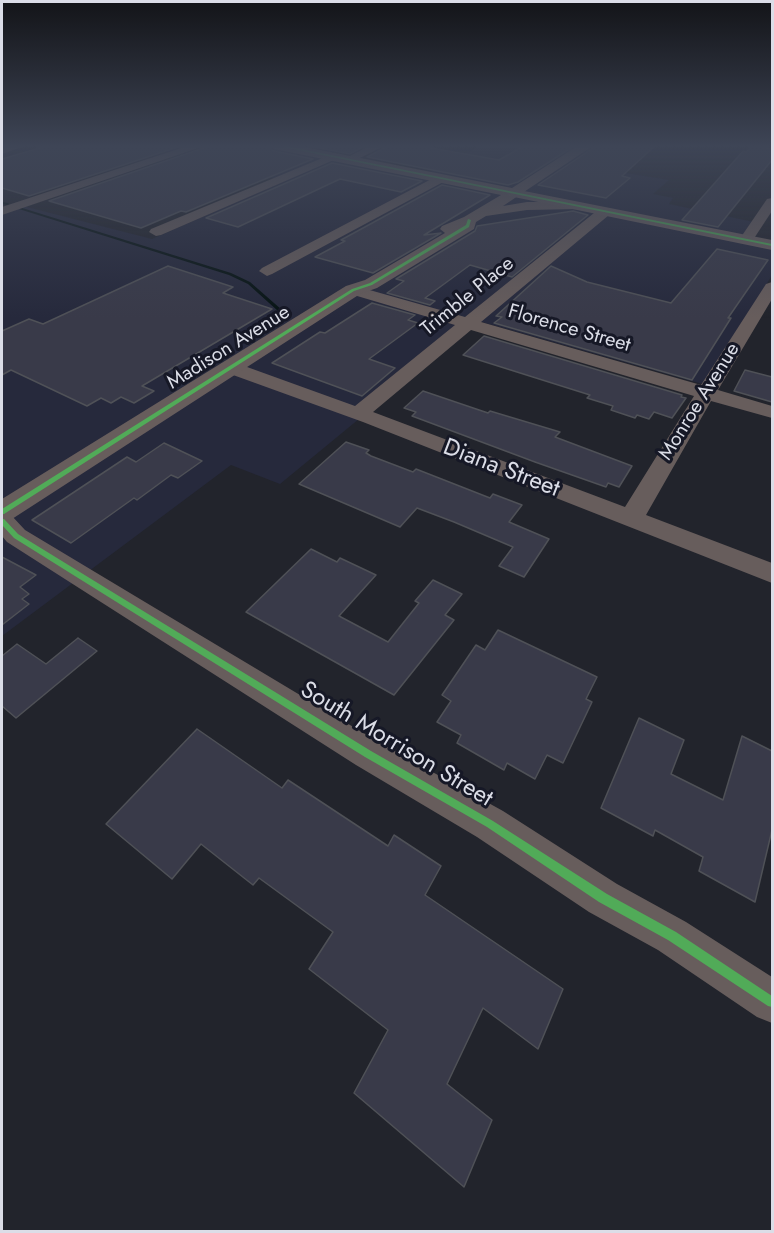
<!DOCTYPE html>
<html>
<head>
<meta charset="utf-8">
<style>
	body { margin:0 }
	#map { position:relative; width:774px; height:1233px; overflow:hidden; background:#22242c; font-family:Jost,sans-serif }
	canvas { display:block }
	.frame { position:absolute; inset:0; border:3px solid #dbdde7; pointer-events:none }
</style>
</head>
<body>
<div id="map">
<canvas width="774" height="1233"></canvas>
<div class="frame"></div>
</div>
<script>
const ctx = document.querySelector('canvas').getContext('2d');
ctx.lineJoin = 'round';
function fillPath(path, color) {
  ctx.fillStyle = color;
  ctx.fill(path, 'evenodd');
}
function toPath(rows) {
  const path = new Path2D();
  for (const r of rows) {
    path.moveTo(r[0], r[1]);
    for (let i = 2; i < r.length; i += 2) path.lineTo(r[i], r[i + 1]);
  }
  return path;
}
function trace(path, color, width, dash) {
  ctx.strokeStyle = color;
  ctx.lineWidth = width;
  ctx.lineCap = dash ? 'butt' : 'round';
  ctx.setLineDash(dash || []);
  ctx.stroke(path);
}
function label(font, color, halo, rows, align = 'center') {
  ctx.font = font + ' Jost,sans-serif';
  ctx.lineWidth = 6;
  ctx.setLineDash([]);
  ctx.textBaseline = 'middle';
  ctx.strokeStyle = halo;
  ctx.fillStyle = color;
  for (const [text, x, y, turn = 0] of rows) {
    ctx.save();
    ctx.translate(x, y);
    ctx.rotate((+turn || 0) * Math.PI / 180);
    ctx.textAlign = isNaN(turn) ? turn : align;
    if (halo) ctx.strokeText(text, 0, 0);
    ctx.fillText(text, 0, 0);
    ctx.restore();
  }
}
fillPath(toPath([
	[269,145,424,175,482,145,599,145,572,164,669,180,653,194,673,198,669,204,754,222,741,240,772,246,772,275,706,385,478,321,280,484,231,465,2,636,2,214,23,206,152,239,284,181,218,164]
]), '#26293c');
fillPath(toPath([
	[2,202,8,203,9,204,7,205,2,204,2,202],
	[19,207,231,273,250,282,282,310,278,311,248,284,229,275,19,209,19,207]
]), '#061313');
const building = toPath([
	[46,146,181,146,29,196,2,188,2,159,46,146],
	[209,146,266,146,274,151,313,159,186,212,181,211,141,228,49,201,209,146],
	[309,146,365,146,350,154,309,146],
	[388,146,420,146,499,160,524,146,574,146,518,182,508,185,367,157,388,146],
	[596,146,655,146,622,176,630,178,606,198,538,185,596,146],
	[752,146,772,149,772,160,718,227,682,220,743,151,746,152,752,146],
	[332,163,422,181,401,192,340,179,238,227,206,218,332,163],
	[442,185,490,195,424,235,441,233,373,273,315,257,345,241,341,240,442,185],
	[573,211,588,215,512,277,470,265,425,298,435,301,430,305,387,293,404,281,396,279,475,231,477,226,573,211],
	[717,249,768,260,728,318,731,318,692,380,494,323,502,317,496,316,551,266,587,282,671,303,717,249],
	[168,266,233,287,223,293,272,309,142,386,154,391,134,403,121,397,111,403,101,398,87,406,11,370,2,375,2,331,29,319,43,324,168,266],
	[372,303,415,315,408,320,418,323,369,359,395,368,362,396,272,363,320,332,325,333,372,303],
	[484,336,682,395,681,397,686,398,672,418,654,412,649,419,637,415,635,418,611,410,613,406,587,398,590,395,463,355,484,336],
	[745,370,772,377,772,402,734,391,745,370],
	[423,391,488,413,490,411,560,432,555,437,632,466,619,487,608,483,606,487,535,462,412,416,416,412,404,408,423,391],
	[346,442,369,450,366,453,371,456,413,472,416,469,490,498,493,494,522,505,509,522,549,539,524,577,499,566,513,547,454,522,417,508,400,527,299,484,346,442],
	[164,443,202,461,178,478,171,475,137,500,134,498,71,543,32,520,127,457,136,462,164,443],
	[311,549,337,562,340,558,376,575,339,616,388,642,419,603,415,601,433,580,462,594,445,615,454,620,394,695,246,612,311,549],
	[2,557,36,575,20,587,29,594,22,599,29,604,2,625,2,557],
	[498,630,597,677,586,699,592,702,563,763,547,755,535,779,507,763,504,770,457,743,461,735,437,722,451,701,442,695,476,645,485,650,498,630],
	[78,638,97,651,16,718,2,706,2,656,17,644,46,664,78,638],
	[639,718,684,740,671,774,723,800,742,736,772,751,772,830,755,902,699,871,703,857,655,830,653,836,601,808,639,718],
	[197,729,282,788,288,780,388,846,394,835,441,866,425,895,563,989,538,1049,483,1008,447,1084,492,1120,464,1187,354,1093,388,1030,309,969,333,932,259,878,253,885,201,844,172,879,106,824,197,729]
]);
fillPath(building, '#393a49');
trace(building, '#4f5157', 1.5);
fillPath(toPath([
	[10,145,28,145,2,154,2,148,10,145],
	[190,145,207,145,2,215,2,207,190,145],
	[371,145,386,145,352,162,348,163,342,160,371,145],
	[332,154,338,157,336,159,161,235,156,236,149,232,151,229,332,154],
	[441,174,447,178,445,181,272,274,267,276,259,271,262,268,441,174],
	[772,198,772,211,751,243,741,243,739,240,741,237,767,199,772,198],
	[604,208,609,209,611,212,609,215,481,322,701,385,766,284,772,282,772,299,718,390,772,406,772,418,711,401,646,515,772,563,772,583,363,422,222,371,219,367,222,363,236,363,355,406,455,325,347,293,345,290,347,287,359,287,465,317,599,209,604,208],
	[471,330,694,396,625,507,373,412,471,330],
	[2,513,11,515,25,530,380,743,503,811,617,884,686,922,772,977,772,1023,757,1017,658,950,589,912,477,837,356,765,7,542,2,536,2,513]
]), '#675d5c');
fillPath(toPath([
	[268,145,295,145,512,188,579,145,594,145,503,206,527,202,574,202,579,203,581,206,579,209,527,210,486,216,476,222,474,229,377,288,360,294,12,519,2,521,2,499,346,286,365,280,445,233,440,229,442,226,464,217,501,195,274,149,268,145]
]), '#675d5c');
fillPath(toPath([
	[514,189,772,240,772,250,509,196,507,193,509,190,514,189]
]), '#6a605f');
fillPath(toPath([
	[281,145,772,244,772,246,273,145,281,145],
	[468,219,471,220,469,227,372,285,354,291,4,514,2,514,2,509,352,289,370,283,466,225,468,219],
	[2,519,4,519,18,534,371,751,493,821,607,894,676,932,772,996,772,1007,768,1006,668,940,599,902,487,827,365,757,14,538,2,525,2,519]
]), '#51ab58');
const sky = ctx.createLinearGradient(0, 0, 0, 318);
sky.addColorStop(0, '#131418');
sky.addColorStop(0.46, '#3e4556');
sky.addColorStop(1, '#3e455600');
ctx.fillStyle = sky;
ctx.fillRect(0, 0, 774, 318);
label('20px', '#dbdde7', '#161826', [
	["Trimble Place",468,297,-39],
	["Florence Street",569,329,16],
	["Madison Avenue",229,348,-32],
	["Monroe Avenue",700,402,-58]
]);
label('24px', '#dbdde7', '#161826', [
	["Diana Street",501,469,21],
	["South Morrison Street",396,745,31]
]);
</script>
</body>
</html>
